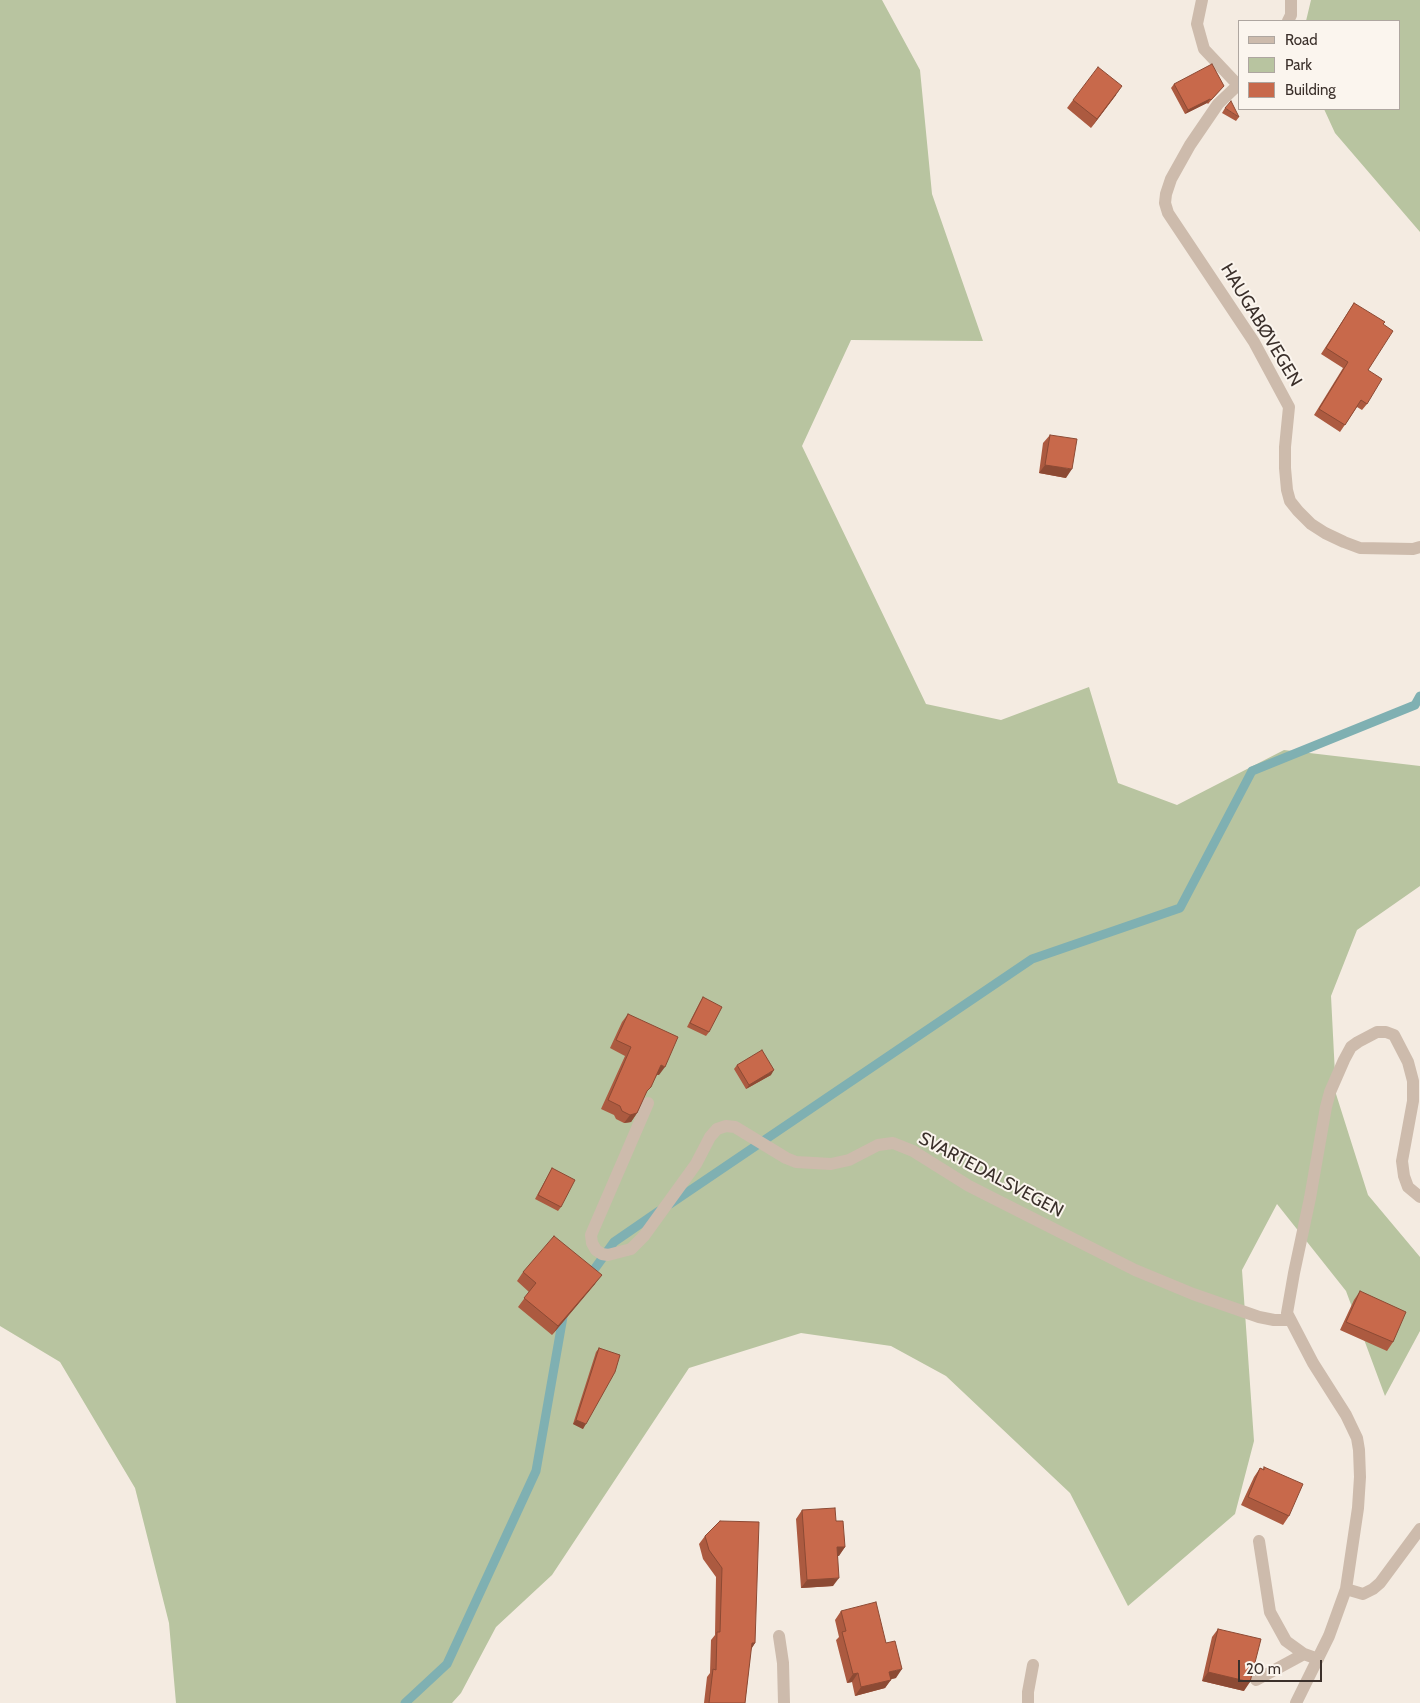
<!DOCTYPE html>
<html>
<head>
<meta charset="utf-8">
<style>
	body { margin:0 }
	#map { position:relative; width:1420px; height:1703px; overflow:hidden; background:#f4ebe1; font-family:Cabin,sans-serif }
	canvas { display:block }
	.legend { position:absolute; left:1238px; top:20px; width:162px; height:90px; box-sizing:border-box; background:#fbf5ee; border:1px solid #aea6a0; margin:0; padding:6px 9px; list-style:none; font-size:15px; color:#3b302b }
	.legend li { display:flex; align-items:center; gap:10px; height:25px }
	.legend b { width:25px; border:1px solid #aea6a0 }
	.scale { position:absolute; left:1238px; top:1660px; width:84px; height:22px; box-sizing:border-box; border:2px solid #3b302b; border-top:0; padding-left:6px; font-size:15px; line-height:18px; white-space:nowrap; color:#3b302b; -webkit-text-stroke:4px #fbf5ee; paint-order:stroke }
</style>
</head>
<body>
<div id="map">
<canvas width="1420" height="1703"></canvas>
<ul class="legend">
<li><b style="height:6px;background:#cdbbac"></b>Road</li>
<li><b style="height:14px;background:#b8c4a0"></b>Park</li>
<li><b style="height:14px;background:#c8694b"></b>Building</li>
</ul>
<div class="scale">20 m</div>
</div>
<script>
const ctx = document.querySelector('canvas').getContext('2d');
ctx.lineJoin = 'round';
function fillPath(path, color) {
  ctx.fillStyle = color;
  ctx.fill(path, 'evenodd');
}
function toPath(rows) {
  const path = new Path2D();
  for (const r of rows) {
    path.moveTo(r[0], r[1]);
    for (let i = 2; i < r.length; i += 2) path.lineTo(r[i], r[i + 1]);
  }
  return path;
}
function trace(path, color, width, dash) {
  ctx.strokeStyle = color;
  ctx.lineWidth = width;
  ctx.lineCap = dash ? 'butt' : 'round';
  ctx.setLineDash(dash || []);
  ctx.stroke(path);
}
function label(font, color, halo, rows, align = 'center') {
  ctx.font = font + ' Cabin,sans-serif';
  ctx.lineWidth = 4;
  ctx.setLineDash([]);
  ctx.textBaseline = 'middle';
  ctx.strokeStyle = halo;
  ctx.fillStyle = color;
  for (const [text, x, y, turn = 0] of rows) {
    ctx.save();
    ctx.translate(x, y);
    ctx.rotate((+turn || 0) * Math.PI / 180);
    ctx.textAlign = isNaN(turn) ? turn : align;
    if (halo) ctx.strokeText(text, 0, 0);
    ctx.fillText(text, 0, 0);
    ctx.restore();
  }
}
fillPath(toPath([
	[0,0,882,0,920,70,932,194,983,341,851,340,802,446,926,704,1001,720,1089,687,1118,783,1177,805,1284,750,1420,766,1420,886,1357,930,1331,996,1336,1094,1368,1195,1420,1257,1420,1331,1385,1396,1346,1291,1277,1204,1242,1270,1254,1441,1235,1514,1128,1606,1070,1493,946,1376,891,1346,801,1333,689,1368,552,1575,496,1627,461,1693,452,1703,176,1703,169,1623,135,1488,60,1362,0,1326],
	[1311,0,1420,0,1420,232,1335,133,1324,109,1399,109,1399,21,1306,21]
]), '#b8c4a0');
trace(toPath([
	[670,1204,1032,959,1180,908,1252,771,1415,705,1420,696],
	[588,1278,614,1242,659,1211],
	[405,1703,447,1664,536,1471,564,1311]
]), '#7fb0b2', 9);
trace(toPath([
	[1202,0,1197,24,1204,49,1237,84],
	[1288,21,1291,15,1291,0],
	[1239,84,1218,104,1190,145,1171,179,1166,194,1165,203,1168,213,1254,342,1289,407,1285,447,1285,468,1287,490,1290,501,1298,511,1311,524,1325,533,1344,542,1360,548,1413,549,1420,547],
	[648,1103,591,1235,592,1243,596,1250,602,1254,608,1255,631,1249,644,1236,696,1164,710,1137,717,1129,726,1126,735,1127,786,1158,796,1162,831,1164,849,1160,878,1145,893,1143,913,1151,969,1186,1135,1270,1193,1294,1259,1317,1274,1320,1290,1320],
	[1259,1541,1270,1612,1286,1641,1304,1654,1318,1659],
	[1346,1589,1363,1594,1373,1589,1380,1583,1420,1529],
	[779,1636,783,1663,784,1703],
	[1256,1680,1304,1654],
	[1028,1703,1028,1692,1033,1665],
	[1296,1703,1329,1636,1346,1589,1358,1508,1360,1477,1359,1450,1357,1438,1346,1415,1313,1363,1287,1313,1294,1273,1310,1198,1326,1107,1330,1092,1344,1060,1351,1047,1358,1042,1377,1032,1386,1032,1394,1035,1408,1062,1413,1081,1413,1101,1402,1161,1404,1176,1408,1187,1420,1197]
]), '#cdbbac', 12);
fillPath(toPath([
	[1174,84,1220,90,1208,104,1207,103,1185,114,1171,88],
	[1116,95,1091,128,1067,108,1073,100],
	[1225,108,1239,117,1236,121,1222,113],
	[1354,303,1383,324,1368,370,1367,404,1362,410,1357,407,1340,432,1314,415,1343,368,1321,354],
	[1050,435,1066,478,1039,473,1043,443],
	[703,997,709,1032,706,1036,687,1027,700,1002],
	[628,1014,659,1075,657,1075,644,1096,637,1113,631,1122,624,1123,616,1119,614,1115,601,1109,625,1056,610,1048,622,1022],
	[737,1065,771,1075,746,1089,734,1069],
	[552,1168,561,1207,558,1211,535,1199],
	[523,1272,595,1284,552,1335,518,1307,529,1292,517,1281],
	[1360,1291,1393,1342,1387,1351,1340,1330,1354,1300],
	[599,1348,583,1429,573,1424,596,1352],
	[1264,1467,1289,1516,1283,1525,1241,1505,1254,1477,1260,1468,1263,1469],
	[802,1510,836,1521,845,1547,838,1556,833,1586,801,1588,796,1519],
	[720,1521,755,1643,751,1649,745,1703,704,1703,707,1677,710,1673,711,1640,715,1635,716,1577,703,1559,699,1544,705,1536],
	[841,1611,886,1643,896,1678,891,1679,885,1688,855,1696,852,1682,847,1683,836,1640,839,1637,835,1620],
	[1218,1629,1244,1691,1202,1681,1212,1637]
]), '#ac5a40');
fillPath(toPath([
	[1122,86,1116,95,1091,128,1097,119],
	[1210,99,1207,103,1185,114,1188,110],
	[1045,465,1072,469,1066,478,1039,473],
	[661,1065,665,1067,659,1075,655,1074],
	[774,1070,771,1075,746,1089,749,1085],
	[637,1113,631,1122,624,1123,630,1115],
	[602,1275,595,1284,552,1335,558,1326],
	[576,1420,586,1424,583,1429,573,1424],
	[837,1547,845,1547,839,1556,831,1556],
	[839,1578,833,1586,801,1588,807,1580],
	[752,1643,755,1643,750,1651],
	[902,1669,896,1678,883,1681,889,1672],
	[1208,1672,1250,1682,1244,1691,1202,1681],
	[858,1673,852,1682,847,1683,853,1674],
	[891,1680,885,1688,855,1696,861,1687]
]), '#8c4a34');
const building = toPath([
	[1212,64,1224,86,1211,100,1210,99,1188,110,1174,84,1212,64],
	[1098,67,1122,86,1097,119,1073,100,1098,67],
	[1231,101,1239,117,1225,108,1231,101],
	[1354,303,1385,322,1383,324,1393,331,1368,370,1382,379,1367,404,1361,400,1345,425,1319,409,1348,362,1326,348,1354,303],
	[1050,435,1077,439,1072,469,1045,465,1050,435],
	[703,997,722,1007,709,1032,690,1023,703,997],
	[628,1014,678,1037,665,1067,661,1065,651,1087,647,1091,637,1113,630,1115,622,1111,620,1106,608,1100,631,1047,616,1040,628,1014],
	[762,1050,774,1070,749,1085,737,1065,762,1050],
	[552,1168,575,1180,561,1207,538,1195,552,1168],
	[554,1236,602,1275,558,1326,524,1298,536,1283,523,1272,554,1236],
	[1360,1291,1406,1312,1393,1342,1346,1322,1360,1291],
	[599,1348,620,1355,615,1372,586,1424,576,1420,599,1348],
	[1264,1467,1303,1484,1289,1516,1248,1497,1260,1468,1264,1470,1264,1467],
	[835,1508,836,1521,843,1521,845,1547,837,1547,839,1578,807,1580,802,1510,835,1508],
	[720,1521,759,1522,755,1643,752,1643,745,1703,709,1703,713,1669,716,1670,717,1632,720,1632,722,1568,709,1550,705,1536,720,1521],
	[876,1602,886,1643,895,1641,902,1669,889,1672,891,1680,861,1687,858,1673,853,1674,842,1632,846,1631,841,1611,876,1602],
	[1218,1629,1261,1639,1250,1682,1208,1672,1218,1629]
]);
fillPath(building, '#c8694b');
trace(building, '#8c4a34', 1);
label('18px', '#3b302b', '#fbf5ee', [
	["HAUGABØVEGEN",1261,325,59],
	["SVARTEDALSVEGEN",991,1175,28]
]);
</script>
</body>
</html>
